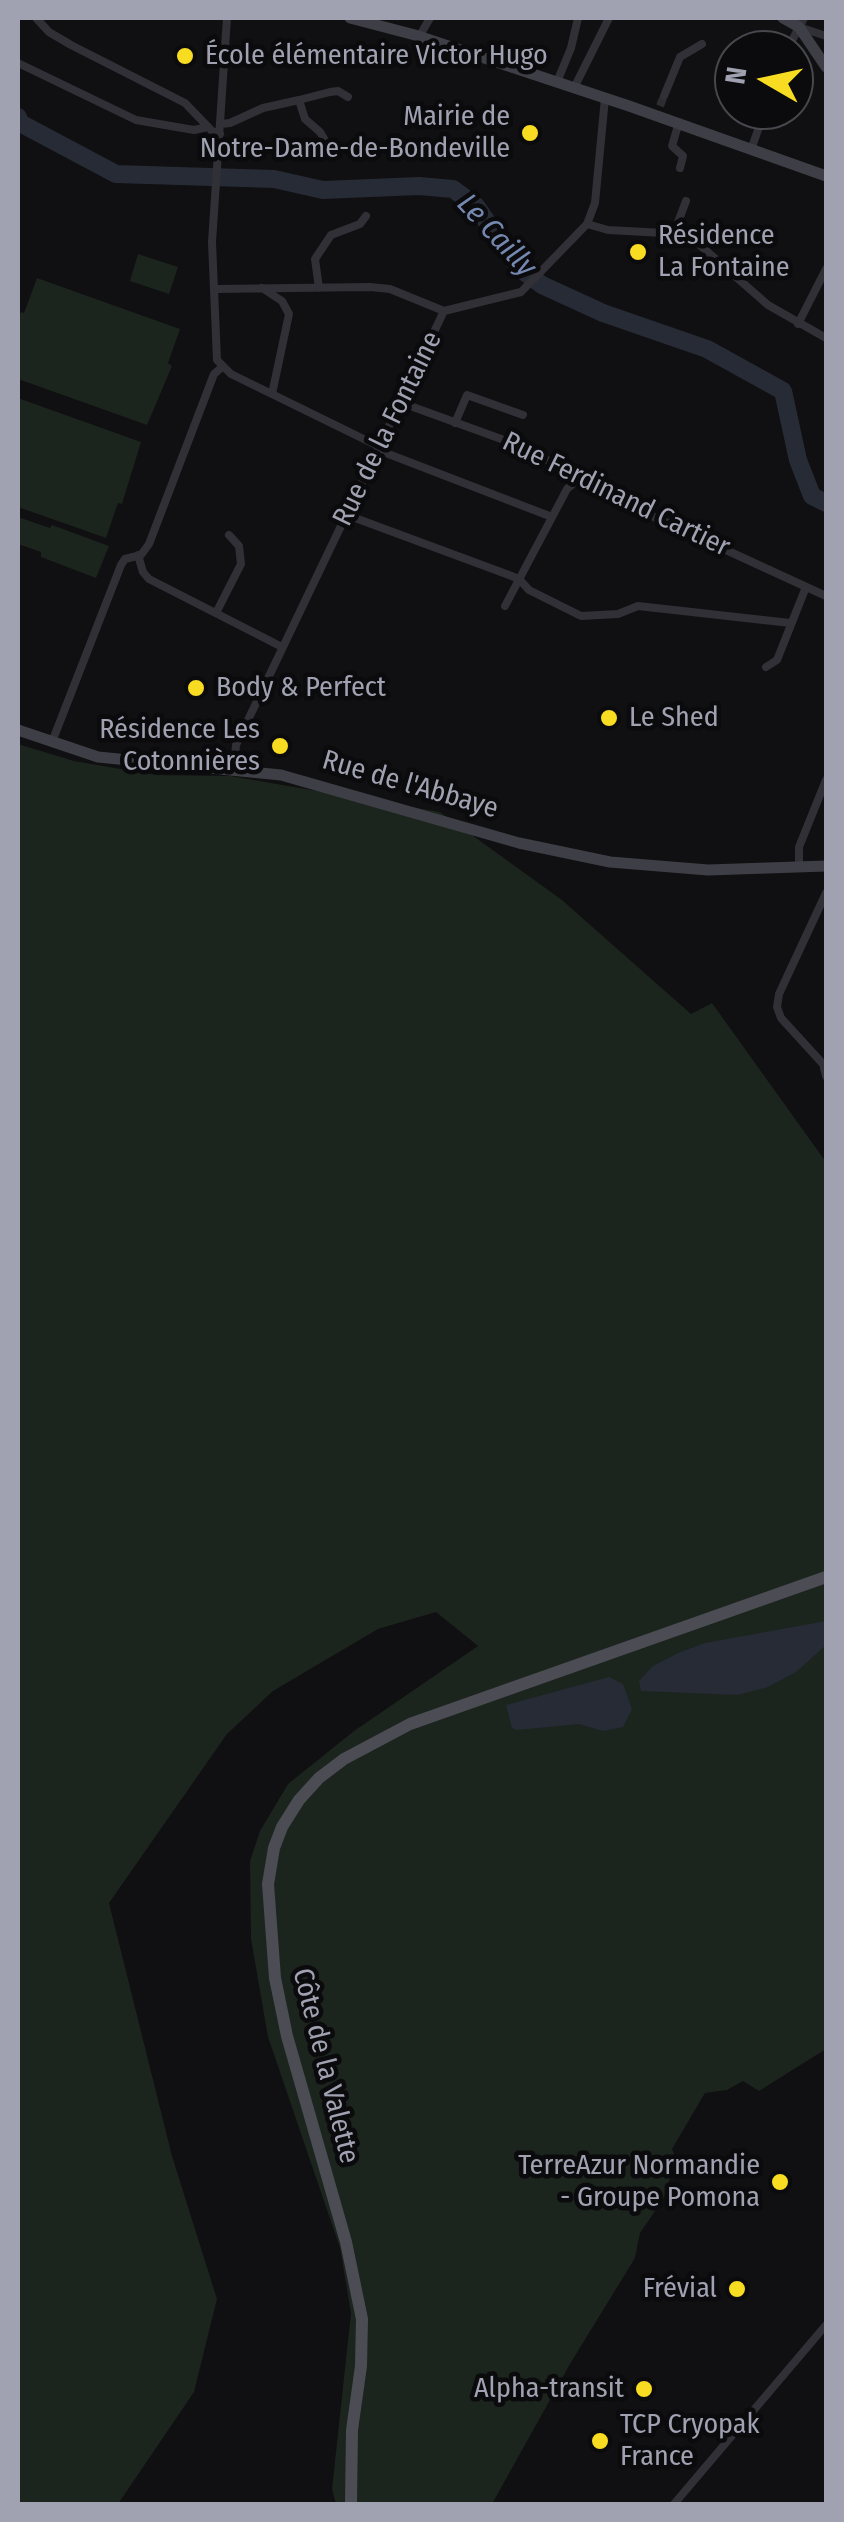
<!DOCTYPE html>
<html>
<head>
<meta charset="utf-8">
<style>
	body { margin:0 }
	#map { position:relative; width:844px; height:2522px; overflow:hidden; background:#100f11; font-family:"Fira Sans Condensed",sans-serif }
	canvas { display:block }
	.frame { position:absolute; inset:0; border:20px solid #a0a2b2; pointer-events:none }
	.north { position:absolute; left:714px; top:30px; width:100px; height:100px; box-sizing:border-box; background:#0b0a0c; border:2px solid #47474e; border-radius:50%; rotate:279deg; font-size:28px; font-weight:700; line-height:40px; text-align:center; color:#a0a2b2 }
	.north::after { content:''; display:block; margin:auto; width:35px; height:45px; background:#f8dc21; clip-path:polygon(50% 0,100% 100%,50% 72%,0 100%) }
</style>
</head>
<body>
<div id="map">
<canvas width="844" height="2522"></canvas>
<div class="frame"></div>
<div class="north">N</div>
</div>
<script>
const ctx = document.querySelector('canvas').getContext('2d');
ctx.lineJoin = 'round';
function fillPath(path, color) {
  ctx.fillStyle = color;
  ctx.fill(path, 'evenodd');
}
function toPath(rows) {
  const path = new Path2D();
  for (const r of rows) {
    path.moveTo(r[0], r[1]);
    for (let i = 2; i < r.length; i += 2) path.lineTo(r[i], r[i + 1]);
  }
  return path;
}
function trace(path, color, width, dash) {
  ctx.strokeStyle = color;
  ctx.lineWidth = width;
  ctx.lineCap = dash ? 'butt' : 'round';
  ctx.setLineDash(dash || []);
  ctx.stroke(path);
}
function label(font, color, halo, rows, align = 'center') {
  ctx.font = font + ' "Fira Sans Condensed",sans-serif';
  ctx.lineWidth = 9;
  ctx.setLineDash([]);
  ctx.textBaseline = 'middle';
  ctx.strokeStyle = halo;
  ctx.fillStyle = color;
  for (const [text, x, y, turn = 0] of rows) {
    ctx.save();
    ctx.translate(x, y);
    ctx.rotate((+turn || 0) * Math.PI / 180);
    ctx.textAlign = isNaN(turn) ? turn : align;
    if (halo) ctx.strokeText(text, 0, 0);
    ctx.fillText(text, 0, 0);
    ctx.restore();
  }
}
fillPath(toPath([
	[138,254,178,267,169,294,130,281],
	[37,278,180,329,168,363,172,366,147,425,18,379,18,321,21,312,24,313],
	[18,398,141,442,122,504,118,503,106,538,18,507],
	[18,517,50,528,52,525,109,546,96,578,41,557,41,552,18,544],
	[18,744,74,761,156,775,230,776,440,812,562,900,691,1014,712,1003,826,1162,826,2049,759,2091,743,2081,727,2090,705,2093,672,2149,676,2158,664,2198,640,2233,635,2258,570,2364,492,2504,336,2504,332,2489,351,2313,340,2248,268,2037,251,1939,250,1861,260,1831,288,1784,354,1731,478,1646,436,1612,378,1629,273,1691,227,1734,109,1903,172,2156,217,2299,194,2392,118,2504,18,2504]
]), '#1c241e');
fillPath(toPath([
	[826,1621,826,1645,796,1672,768,1687,738,1695,641,1691,639,1681,653,1666,678,1653,705,1643],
	[609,1677,623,1684,632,1709,623,1727,603,1731,579,1724,517,1730,512,1728,506,1705]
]), '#262b35');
trace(toPath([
	[18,117,20,123,116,174,274,179,323,190,419,186,453,189,476,206,519,268,542,285,603,313,707,349,783,391,798,460,812,496,826,503]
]), '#262b35', 18);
trace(toPath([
	[660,106,664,96]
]), '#2d2c31', 8, [8, 4]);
trace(toPath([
	[36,18,49,32,71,45,185,103,212,131,220,134],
	[227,18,212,242,217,360,231,374,380,447],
	[799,27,826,36],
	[419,37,430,18],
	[787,50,804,18],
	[18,63,136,120,194,130,208,127],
	[557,82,571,48,578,18],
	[574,88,609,18],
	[664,96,680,57,702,44],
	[299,100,330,92,338,91,348,97],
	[679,122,672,146,683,156,680,168],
	[221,124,230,123,263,108,299,100,305,119,320,132,329,147],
	[752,147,765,110],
	[587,224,608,230,682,234,694,240,768,305,826,338],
	[674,233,686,201],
	[262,288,282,301,289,314,272,394],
	[319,288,315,259,331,235,360,224,366,216],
	[215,289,370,287,390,289,444,311],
	[444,311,521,292,587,224,595,203,605,98],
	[798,324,826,269],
	[402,403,526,448,570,473,576,481,826,596],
	[455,423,467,395,523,415],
	[378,450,552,517],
	[347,515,509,575,519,579,529,590,581,616,618,614,638,606,790,623],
	[138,555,143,572,149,579,282,647],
	[505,606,567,489,576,481],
	[216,613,241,564,239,546,229,535],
	[766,667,777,660,806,587],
	[52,742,121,565,125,559,141,555,149,544,214,374,221,368],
	[234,768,236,745,444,311],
	[799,868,799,847,826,780],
	[826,893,779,994,777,1007,781,1018,823,1064,826,1076],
	[674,2504,826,2325]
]), '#313036', 8);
trace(toPath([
	[350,18,415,35,629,106,826,176],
	[783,18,799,27,826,67],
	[18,730,98,757,281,775,519,843,610,862,708,870,826,866]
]), '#3e3f46', 11);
trace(toPath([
	[351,2504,352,2430,361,2366,362,2319,346,2242,287,2036,275,1978,268,1884,274,1848,282,1827,299,1800,319,1778,344,1759,410,1724,826,1577]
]), '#4c4c55', 12);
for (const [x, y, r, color] of [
	[185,56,10,"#f8dc21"],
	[530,133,10,"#f8dc21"],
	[638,252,10,"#f8dc21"],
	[196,688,10,"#f8dc21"],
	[609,718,10,"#f8dc21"],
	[280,746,10,"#f8dc21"],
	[780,2182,10,"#f8dc21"],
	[737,2289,10,"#f8dc21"],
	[644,2389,10,"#f8dc21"],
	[600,2441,10,"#f8dc21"]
]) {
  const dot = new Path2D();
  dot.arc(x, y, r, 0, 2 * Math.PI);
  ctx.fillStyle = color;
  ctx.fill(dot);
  trace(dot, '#0b0a0c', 4);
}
label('28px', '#a0a2b2', '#0b0a0c', [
	["École élémentaire Victor Hugo",205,56],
	["Mairie de",510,117,"right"],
	["Notre-Dame-de-Bondeville",510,149,"right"],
	["Résidence",658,236],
	["La Fontaine",658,268],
	["Body & Perfect",216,688],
	["Le Shed",629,718],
	["Résidence Les",260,730,"right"],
	["Cotonnières",260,762,"right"],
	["TerreAzur Normandie",760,2166,"right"],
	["- Groupe Pomona",760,2198,"right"],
	["Frévial",717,2289,"right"],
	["Alpha-transit",624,2389,"right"],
	["TCP Cryopak",620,2425],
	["France",620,2457]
], 'left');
label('28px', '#a0a2b2', '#0b0a0c', [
	["Rue de la Fontaine",388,429,-64],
	["Rue Ferdinand Cartier",616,495,26],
	["Rue de l'Abbaye",410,785,16],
	["Côte de la Valette",325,2066,76]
]);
label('italic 30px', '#7588b0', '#0b0a0c', [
	["Le Cailly",496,236,47]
]);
</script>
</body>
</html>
